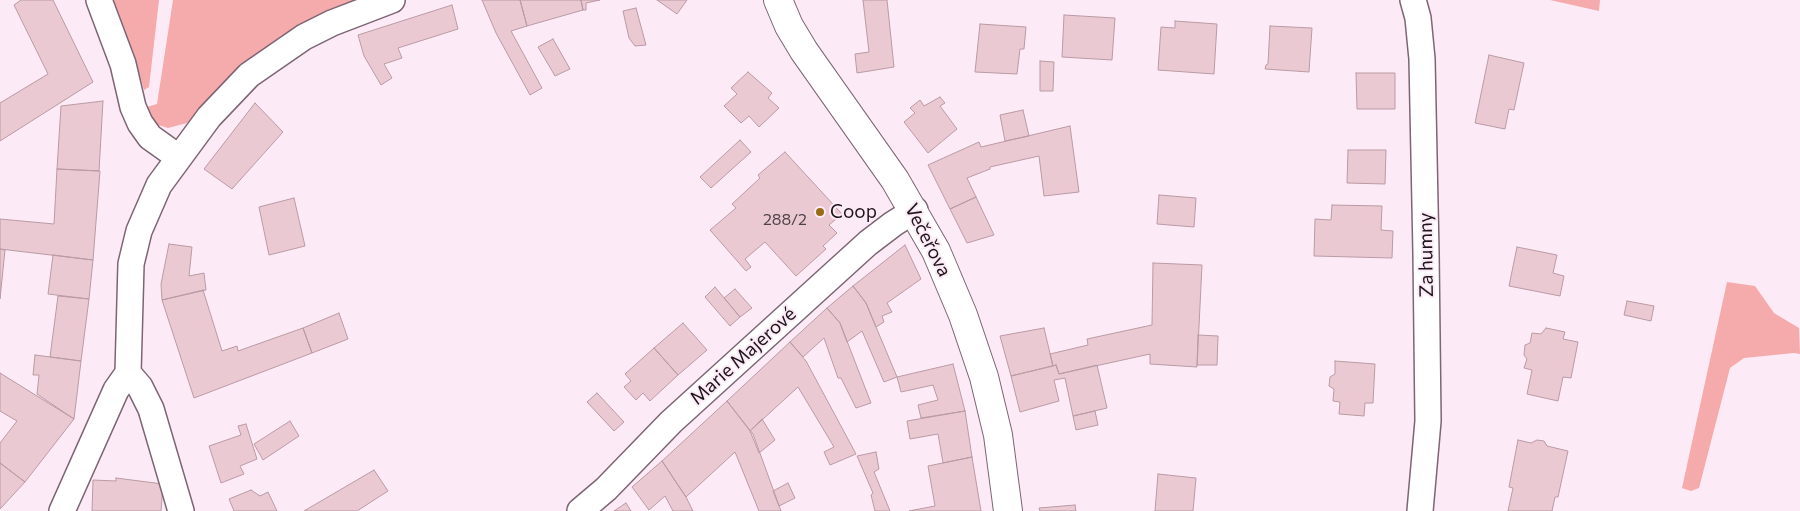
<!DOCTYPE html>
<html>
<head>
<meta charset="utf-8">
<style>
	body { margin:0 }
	canvas { display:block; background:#fcebf6 }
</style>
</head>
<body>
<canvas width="1800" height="511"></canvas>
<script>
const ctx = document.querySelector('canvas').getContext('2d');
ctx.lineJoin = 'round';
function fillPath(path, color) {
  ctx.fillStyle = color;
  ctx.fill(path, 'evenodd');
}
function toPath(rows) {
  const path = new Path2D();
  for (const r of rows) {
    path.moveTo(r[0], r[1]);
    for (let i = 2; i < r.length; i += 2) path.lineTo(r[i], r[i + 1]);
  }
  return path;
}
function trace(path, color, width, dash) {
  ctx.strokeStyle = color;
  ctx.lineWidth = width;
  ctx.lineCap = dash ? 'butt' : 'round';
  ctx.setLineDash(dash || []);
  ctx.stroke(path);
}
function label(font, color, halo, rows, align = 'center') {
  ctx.font = font + ' Commissioner,sans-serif';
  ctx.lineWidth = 4;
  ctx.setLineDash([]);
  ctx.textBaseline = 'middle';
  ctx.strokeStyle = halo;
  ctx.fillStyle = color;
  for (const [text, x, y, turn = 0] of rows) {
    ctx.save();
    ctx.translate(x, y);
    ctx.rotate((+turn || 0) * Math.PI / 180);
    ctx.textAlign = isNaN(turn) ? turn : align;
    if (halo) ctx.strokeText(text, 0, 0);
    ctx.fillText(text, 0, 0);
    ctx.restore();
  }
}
fillPath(toPath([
	[112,0,159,0,149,87,144,90,133,51],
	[173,0,354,0,315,17,281,36,241,68,187,123,168,128,158,125,151,117,147,107,157,104],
	[1550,0,1600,0,1599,11],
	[1727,282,1755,286,1774,313,1799,328,1800,354,1794,353,1744,358,1730,368,1699,488,1691,491,1682,488]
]), '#f5aaab');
const building = toPath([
	[21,0,53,0,93,82,0,141,0,103,48,74,14,5,21,0],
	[482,0,520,0,527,26,511,31,542,88,530,95,496,33,482,0],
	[520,0,581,0,583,10,527,26,520,0],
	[581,0,600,0,586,3,586,10,583,10,581,0],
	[657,0,687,0,677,14,657,0],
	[863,0,887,0,894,67,857,73,855,54,869,52,863,0],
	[452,5,458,29,398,48,402,58,384,64,392,78,381,85,364,56,358,35,452,5],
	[636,8,646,45,635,46,629,38,623,11,636,8],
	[1064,15,1115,18,1112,60,1062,57,1064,15],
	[1175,21,1217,24,1214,74,1158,70,1161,27,1175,28,1175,21],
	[980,24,1026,27,1024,49,1020,49,1017,74,975,72,980,24],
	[1270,26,1312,28,1309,72,1265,69,1266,65,1268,64,1270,26],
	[553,39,570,69,555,76,538,47,553,39],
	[1489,55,1524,63,1514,110,1509,109,1505,129,1475,123,1489,55],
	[1040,61,1054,62,1053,91,1040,91,1040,61],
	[748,72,772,93,768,98,779,108,759,127,749,116,741,123,724,106,737,94,731,88,748,72],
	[1356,73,1395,73,1395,109,1357,109,1356,73],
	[940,97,945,103,940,106,957,129,928,153,904,122,915,113,910,108,920,100,924,106,940,97],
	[103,101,99,171,57,169,61,106,103,101],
	[255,103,283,132,232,189,204,169,255,103],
	[1023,110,1029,136,1005,141,1000,115,1023,110],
	[1070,126,1079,192,1044,196,1039,156,990,167,990,169,967,178,976,197,950,209,928,165,979,142,981,147,1070,126],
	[740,140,751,152,711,188,700,177,740,140],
	[1348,150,1386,150,1385,184,1347,183,1348,150],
	[785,152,842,214,829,225,837,233,823,246,826,249,796,276,765,242,745,259,751,267,746,271,710,230,736,208,732,204,760,178,758,175,785,152],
	[57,169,100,171,93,260,0,249,0,219,54,224,57,169],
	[1159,195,1196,198,1194,227,1157,224,1159,195],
	[976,197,994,235,967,243,950,209,976,197],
	[294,198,305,246,269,255,259,207,294,198],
	[1332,205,1382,206,1381,230,1393,231,1392,258,1314,256,1315,219,1331,220,1332,205],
	[169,244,192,247,189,276,204,273,206,290,162,300,161,284,169,244],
	[905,245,921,279,887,303,892,312,882,316,884,322,876,327,866,303,853,286,905,245],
	[1517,247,1557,255,1553,273,1564,276,1560,296,1509,286,1517,247],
	[0,249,5,250,0,299,0,249],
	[53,255,93,260,89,299,48,294,53,255],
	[1153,263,1202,265,1197,367,1150,364,1150,354,1059,374,1056,365,1053,366,1050,354,1088,345,1087,339,1152,325,1153,263],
	[853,286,866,303,897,377,884,382,862,331,847,342,840,323,827,308,853,286],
	[715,287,740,317,730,326,705,297,715,287],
	[735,289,752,308,740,317,724,298,735,289],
	[203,290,222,351,237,346,238,351,303,328,312,353,194,398,162,300,203,290],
	[58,296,89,299,81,361,50,357,58,296],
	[1627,301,1654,306,1651,321,1624,315,1627,301],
	[827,308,840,323,871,403,856,408,841,378,838,378,824,338,803,357,790,342,827,308],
	[339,313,348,339,312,353,303,328,339,313],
	[683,323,707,350,678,375,654,348,683,323],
	[1044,328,1053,366,1011,376,1000,336,1044,328],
	[1546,328,1565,332,1563,339,1578,342,1571,378,1563,377,1558,401,1527,394,1532,370,1524,368,1527,359,1524,355,1525,345,1530,343,1532,333,1541,334,1546,328],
	[1198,335,1218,336,1217,365,1197,365,1198,335],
	[790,342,806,361,856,454,830,465,824,452,834,447,798,387,750,431,727,401,790,342],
	[654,348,678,375,650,401,643,393,636,400,624,387,631,381,625,374,654,348],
	[35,355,81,361,74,419,37,394,39,375,33,375,35,355],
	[1335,361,1375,364,1373,403,1365,403,1364,416,1339,414,1340,402,1333,401,1334,389,1329,386,1330,377,1335,374,1335,361],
	[953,364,965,411,921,418,918,405,938,400,933,385,901,392,897,377,953,364],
	[1056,365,1059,374,1097,365,1107,408,1073,416,1065,378,1054,380,1059,401,1020,412,1011,376,1056,365],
	[0,373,74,419,25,482,0,463,0,443,17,421,0,411,0,373],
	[597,393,624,422,614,431,587,402,597,393],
	[727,401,753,434,781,511,759,511,735,452,686,497,662,461,727,401],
	[965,411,972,457,943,463,938,434,910,439,907,421,965,411],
	[1095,411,1098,425,1076,430,1073,416,1095,411],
	[762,419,775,440,759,453,750,431,762,419],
	[290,421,299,436,263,460,254,444,290,421],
	[246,424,257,459,240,466,244,474,221,483,209,446,241,435,238,426,246,424],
	[1518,440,1531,443,1537,440,1544,441,1547,446,1568,451,1558,497,1555,497,1552,511,1508,511,1513,488,1509,487,1518,440],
	[876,452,879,469,874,472,890,511,875,511,871,495,873,493,857,456,876,452],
	[972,457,981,511,909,511,935,506,928,466,972,457],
	[662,461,686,497,693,511,673,511,665,496,649,510,632,487,662,461],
	[0,463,25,482,0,509,0,463],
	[374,470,388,491,357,511,304,511,374,470],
	[1158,474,1196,478,1193,511,1155,511,1158,474],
	[116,478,163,484,161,511,92,511,93,480,116,481,116,478],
	[788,483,795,498,779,506,773,491,788,483],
	[251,490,260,496,268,492,277,511,234,511,229,499,251,490],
	[626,503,631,511,614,511,626,503],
	[1075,505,1076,511,1040,511,1039,508,1075,505]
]);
fillPath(building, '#eac9d3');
trace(building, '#ba9aa4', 1);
const minor = toPath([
	[99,0,123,64,133,107,140,123,150,137,178,157],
	[1413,0,1418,18,1422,59,1426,253,1428,421,1420,511],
	[128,373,140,387,151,409,181,511],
	[62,511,116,390,128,373,131,264,139,231,159,185,209,117,249,75,304,37,332,23,392,0],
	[580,511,606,489,671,422,868,243,893,224,915,210]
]);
const tertiary = toPath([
	[778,0,789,26,804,51,895,180,936,251,963,315,984,377,998,435,1008,511]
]);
trace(minor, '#7d6575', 28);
trace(tertiary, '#7d6575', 30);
trace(minor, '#fff', 25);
trace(tertiary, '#fff', 28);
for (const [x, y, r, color] of [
	[820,212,5,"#956b16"]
]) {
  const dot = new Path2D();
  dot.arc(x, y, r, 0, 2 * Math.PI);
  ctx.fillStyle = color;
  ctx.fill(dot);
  trace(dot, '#fcebf6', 2);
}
label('16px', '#514249', null, [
	["288/2",785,220]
]);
label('19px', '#1e151b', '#fcebf6', [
	["Coop",830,212]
], 'left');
label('19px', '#1e151b', '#fcebf6', [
	["Večeřova",928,240,63],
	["Za humny",1426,255,-91],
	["Marie Majerové",743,356,-42]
]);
</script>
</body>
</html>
